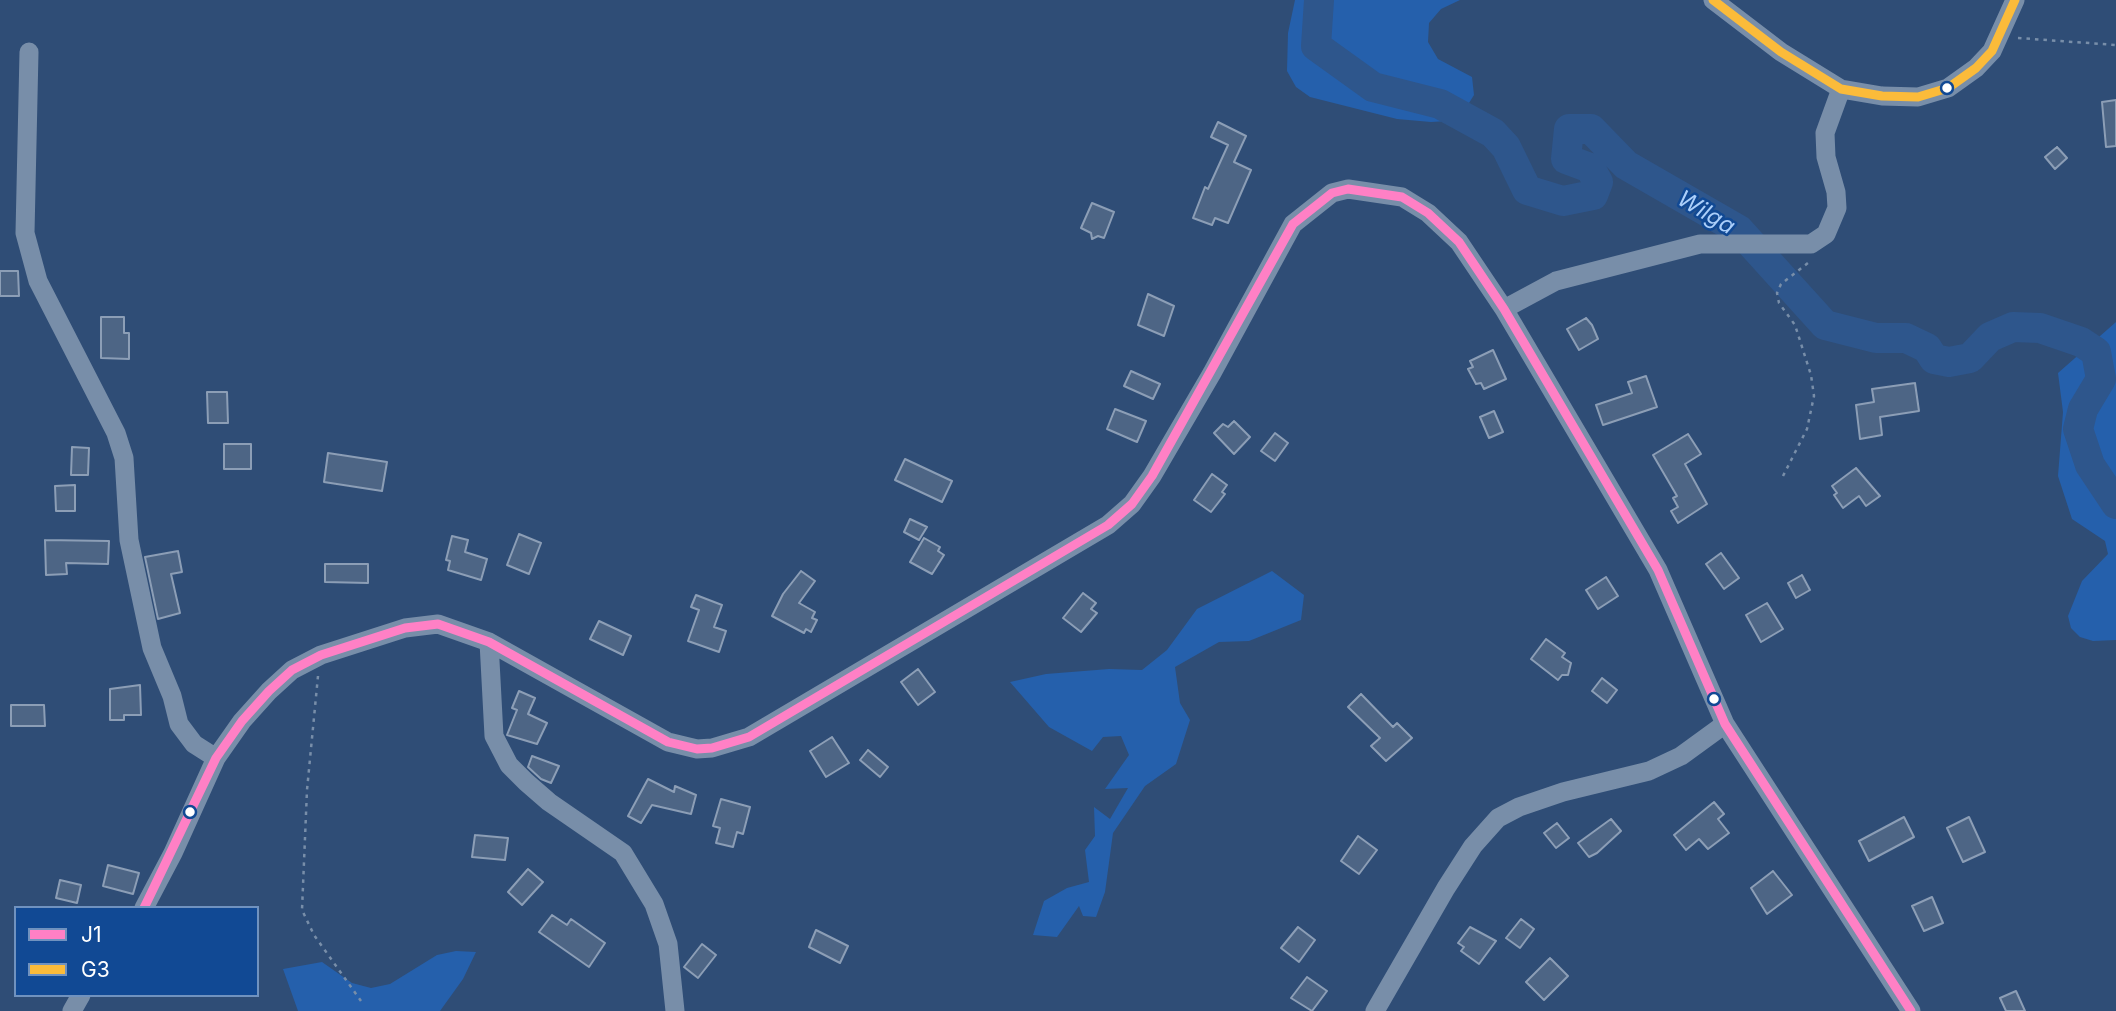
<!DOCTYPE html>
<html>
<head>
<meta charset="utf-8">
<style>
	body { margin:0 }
	#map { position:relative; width:2116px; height:1011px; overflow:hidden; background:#2f4d76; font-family:Inter,sans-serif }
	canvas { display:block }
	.legend { position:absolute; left:14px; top:906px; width:245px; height:91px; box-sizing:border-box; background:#114994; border:2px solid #7092bf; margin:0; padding:9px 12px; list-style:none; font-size:21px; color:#fff }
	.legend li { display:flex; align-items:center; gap:14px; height:35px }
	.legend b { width:35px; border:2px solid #7092bf }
</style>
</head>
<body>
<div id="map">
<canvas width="2116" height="1011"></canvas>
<ul class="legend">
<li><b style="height:9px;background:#ff80c5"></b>J1</li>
<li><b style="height:9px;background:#fbbb3a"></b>G3</li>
</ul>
</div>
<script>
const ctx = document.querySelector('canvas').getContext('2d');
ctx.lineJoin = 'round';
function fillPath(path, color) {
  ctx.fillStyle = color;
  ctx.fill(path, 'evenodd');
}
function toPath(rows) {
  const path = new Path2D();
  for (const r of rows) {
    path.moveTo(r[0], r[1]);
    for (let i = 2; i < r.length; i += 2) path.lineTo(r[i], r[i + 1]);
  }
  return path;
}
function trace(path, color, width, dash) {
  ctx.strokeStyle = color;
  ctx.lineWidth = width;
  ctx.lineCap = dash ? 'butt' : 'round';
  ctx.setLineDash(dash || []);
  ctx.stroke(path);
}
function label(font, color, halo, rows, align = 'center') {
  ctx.font = font + ' Inter,sans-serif';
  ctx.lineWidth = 5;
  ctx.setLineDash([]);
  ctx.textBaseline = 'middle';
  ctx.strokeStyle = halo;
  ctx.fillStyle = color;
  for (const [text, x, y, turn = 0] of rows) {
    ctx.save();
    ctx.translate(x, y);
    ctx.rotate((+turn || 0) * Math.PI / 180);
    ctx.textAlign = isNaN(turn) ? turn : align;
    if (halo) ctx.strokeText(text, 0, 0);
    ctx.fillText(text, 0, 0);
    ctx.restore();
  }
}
fillPath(toPath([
	[1295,0,1460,0,1441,9,1429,23,1428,42,1438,59,1472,77,1474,95,1464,111,1448,121,1431,122,1397,119,1310,97,1296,87,1287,71,1288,33],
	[2116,322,2116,640,2093,641,2080,637,2071,628,2068,616,2082,581,2108,554,2105,541,2072,519,2058,476,2063,412,2058,373],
	[1272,571,1304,595,1301,620,1249,641,1219,642,1175,667,1180,703,1190,720,1176,764,1145,786,1113,833,1105,892,1096,917,1083,916,1079,906,1057,937,1033,935,1044,901,1067,888,1089,882,1085,850,1095,836,1094,807,1110,819,1128,788,1105,789,1129,755,1121,736,1103,737,1092,751,1049,727,1010,682,1046,674,1109,669,1142,670,1167,650,1197,609],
	[456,951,476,952,463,979,440,1011,298,1011,283,969,322,962,352,983,371,988,390,984,437,955]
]), '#2560ac');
trace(toPath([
	[1319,0,1316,46,1373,87,1440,104,1493,133,1506,147,1527,190,1563,201,1593,195,1598,182,1590,168,1566,159,1569,129,1591,129,1626,165,1739,230,1825,325,1876,338,1906,338,1927,348,1934,359,1949,362,1970,358,1990,337,2013,327,2040,328,2081,342,2096,352,2101,379,2083,409,2078,429,2090,465,2116,504]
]), '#2e568c', 30);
const building = toPath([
	[2116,100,2116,146,2106,147,2102,102,2116,100],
	[1218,122,1246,136,1234,162,1251,170,1228,223,1215,218,1212,225,1193,218,1205,187,1208,189,1228,145,1211,137,1218,122],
	[2057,147,2067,158,2055,169,2045,157,2057,147],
	[1092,203,1114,212,1104,238,1098,236,1092,239,1091,233,1081,228,1092,203],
	[0,271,18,271,19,296,0,296,0,271],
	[1148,294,1174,306,1164,336,1138,325,1148,294],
	[101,317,124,317,124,333,129,333,129,359,101,358,101,317],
	[1586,318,1592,325,1598,339,1579,350,1567,329,1586,318],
	[1493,350,1506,379,1484,389,1481,383,1476,384,1468,369,1473,367,1470,361,1493,350],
	[1131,371,1160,384,1153,399,1124,386,1131,371],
	[1646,376,1657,407,1603,425,1596,405,1632,393,1628,382,1646,376],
	[1915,383,1919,411,1880,417,1882,435,1860,439,1856,405,1874,402,1872,389,1915,383],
	[207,392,227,392,228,423,208,423,207,392],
	[1115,409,1146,421,1137,442,1107,429,1115,409],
	[1494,411,1503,432,1489,438,1480,417,1494,411],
	[1234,421,1250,437,1234,454,1214,433,1223,424,1228,427,1234,421],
	[1275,433,1288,443,1275,461,1261,451,1275,433],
	[1688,434,1701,454,1685,464,1707,504,1678,523,1671,511,1678,507,1673,498,1677,496,1653,455,1688,434],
	[224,444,251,444,251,469,224,469,224,444],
	[72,447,89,448,88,475,71,475,72,447],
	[328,453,387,462,382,491,324,482,328,453],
	[905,459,952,481,942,502,895,480,905,459],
	[1856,468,1880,496,1866,506,1859,496,1843,508,1834,495,1837,493,1832,486,1856,468],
	[1212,474,1227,485,1222,492,1225,494,1211,512,1194,500,1212,474],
	[75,485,75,511,56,511,55,486,75,485],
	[910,519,927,527,919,540,904,532,910,519],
	[519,534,541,543,529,574,507,565,519,534],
	[452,536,468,540,465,552,487,559,481,580,448,570,450,561,446,560,452,536],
	[924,538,940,547,938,551,944,555,932,574,910,562,924,538],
	[45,540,109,541,108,564,66,563,67,574,46,575,45,540],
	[178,551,182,572,171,574,180,613,158,619,145,557,178,551],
	[1721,553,1739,578,1724,589,1706,564,1721,553],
	[325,564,368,564,368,583,325,582,325,564],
	[801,571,815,581,799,603,815,612,812,618,817,620,811,632,806,629,804,633,772,616,783,594,801,571],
	[1802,575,1810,590,1796,598,1788,583,1802,575],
	[1606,577,1618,596,1598,609,1586,590,1606,577],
	[1083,593,1096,603,1091,609,1097,613,1081,632,1063,618,1083,593],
	[696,595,722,605,714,627,726,631,719,652,688,641,699,610,691,607,696,595],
	[1767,603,1783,629,1761,642,1746,615,1767,603],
	[599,621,631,636,623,655,590,639,599,621],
	[1546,639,1565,653,1562,657,1571,663,1568,675,1562,675,1558,680,1531,659,1546,639],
	[918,669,935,692,918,705,901,682,918,669],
	[1602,678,1617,690,1607,703,1592,691,1602,678],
	[140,685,141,715,124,715,124,720,110,720,110,689,140,685],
	[519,691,535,698,528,714,547,723,537,744,507,735,517,710,512,708,519,691],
	[1361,694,1393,727,1397,723,1412,738,1386,761,1371,746,1380,738,1348,707,1361,694],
	[11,705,44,705,45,726,11,726,11,705],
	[832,737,849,763,826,777,810,751,832,737],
	[868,750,888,767,880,777,860,760,868,750],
	[532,756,559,766,551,783,541,779,528,767,532,756],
	[648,779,674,792,675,786,696,795,691,814,652,805,641,823,628,816,648,779],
	[721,799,750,807,743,834,737,832,733,847,716,843,720,828,713,826,721,799],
	[1714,802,1724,814,1718,819,1729,833,1708,849,1699,839,1686,850,1674,835,1714,802],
	[1904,817,1914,837,1869,861,1859,841,1904,817],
	[1969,817,1985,852,1963,862,1947,828,1969,817],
	[1611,819,1621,831,1597,853,1589,857,1578,843,1611,819],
	[1557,823,1569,838,1556,848,1544,833,1557,823],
	[475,835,508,838,505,860,472,857,475,835],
	[1358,836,1377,850,1359,874,1341,861,1358,836],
	[108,865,139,873,133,894,103,886,108,865],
	[528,869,543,882,522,905,508,892,528,869],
	[1773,871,1792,895,1767,914,1751,888,1773,871],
	[60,880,81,885,77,903,56,898,60,880],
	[1932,897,1943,923,1924,931,1912,906,1932,897],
	[552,915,567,925,571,919,605,943,589,967,539,932,552,915],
	[1521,919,1534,929,1520,948,1506,938,1521,919],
	[1298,927,1315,940,1299,962,1281,948,1298,927],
	[1470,927,1496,941,1479,964,1461,951,1464,947,1458,943,1470,927],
	[816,930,848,946,840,963,809,947,816,930],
	[702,944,716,955,698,978,684,967,702,944],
	[1550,958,1568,976,1544,1000,1526,982,1550,958],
	[1307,977,1327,991,1312,1011,1291,998,1307,977],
	[2016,991,2025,1011,2006,1011,2000,998,2016,991]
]);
fillPath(building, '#4d6585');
trace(building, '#8c9eb6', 2);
trace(toPath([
	[2018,38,2116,45],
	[1783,476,1807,429,1814,396,1811,375,1795,325,1779,303,1777,293,1781,284,1808,263],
	[318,676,307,790,302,910,314,935,361,1001]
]), '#788ea9', 2.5, [3.5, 5]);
trace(toPath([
	[1713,0,1781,52,1841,89,1882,96,1918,97,1948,88,1976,68,1992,51,2015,0],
	[29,52,25,233,38,281,116,433,124,458,129,540,152,648,172,696,179,724,194,744,216,758],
	[1504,309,1556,281,1700,244,1811,244,1826,234,1837,208,1836,192,1826,157,1825,133,1841,89],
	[489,642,494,736,509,765,526,782,549,802,623,853,654,904,668,944,675,1011],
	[144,908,173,853,216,758,242,721,269,691,292,670,321,655,405,628,438,624,489,642,668,742,697,749,712,748,749,737,1108,525,1132,504,1152,476,1212,373,1293,224,1332,193,1348,189,1402,197,1428,213,1459,242,1504,309,1658,570,1725,724,1911,1011],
	[72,1011,81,995],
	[1375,1011,1446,888,1473,846,1498,818,1519,807,1563,792,1649,771,1681,756,1725,724]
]), '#788ea9', 19);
trace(toPath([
	[144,908,216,758,242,721,269,691,292,670,321,655,405,628,438,624,489,642,668,742,697,749,712,748,749,737,1108,525,1132,504,1152,476,1293,224,1332,193,1348,189,1402,197,1428,213,1459,242,1504,309,1658,570,1725,724,1911,1011]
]), '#ff80c5', 9);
trace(toPath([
	[1713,0,1781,52,1841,89,1882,96,1918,97,1948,88,1976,68,1992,51,2015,0]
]), '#fbbb3a', 9);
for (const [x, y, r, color] of [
	[1947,88,6,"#fff"],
	[1714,699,6,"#fff"],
	[190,812,6,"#fff"]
]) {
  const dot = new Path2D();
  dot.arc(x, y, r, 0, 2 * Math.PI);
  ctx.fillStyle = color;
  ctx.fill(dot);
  trace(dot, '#114994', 2.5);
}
label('italic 23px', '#accffa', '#114994', [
	["Wilga",1706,213,31]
]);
</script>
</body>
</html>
